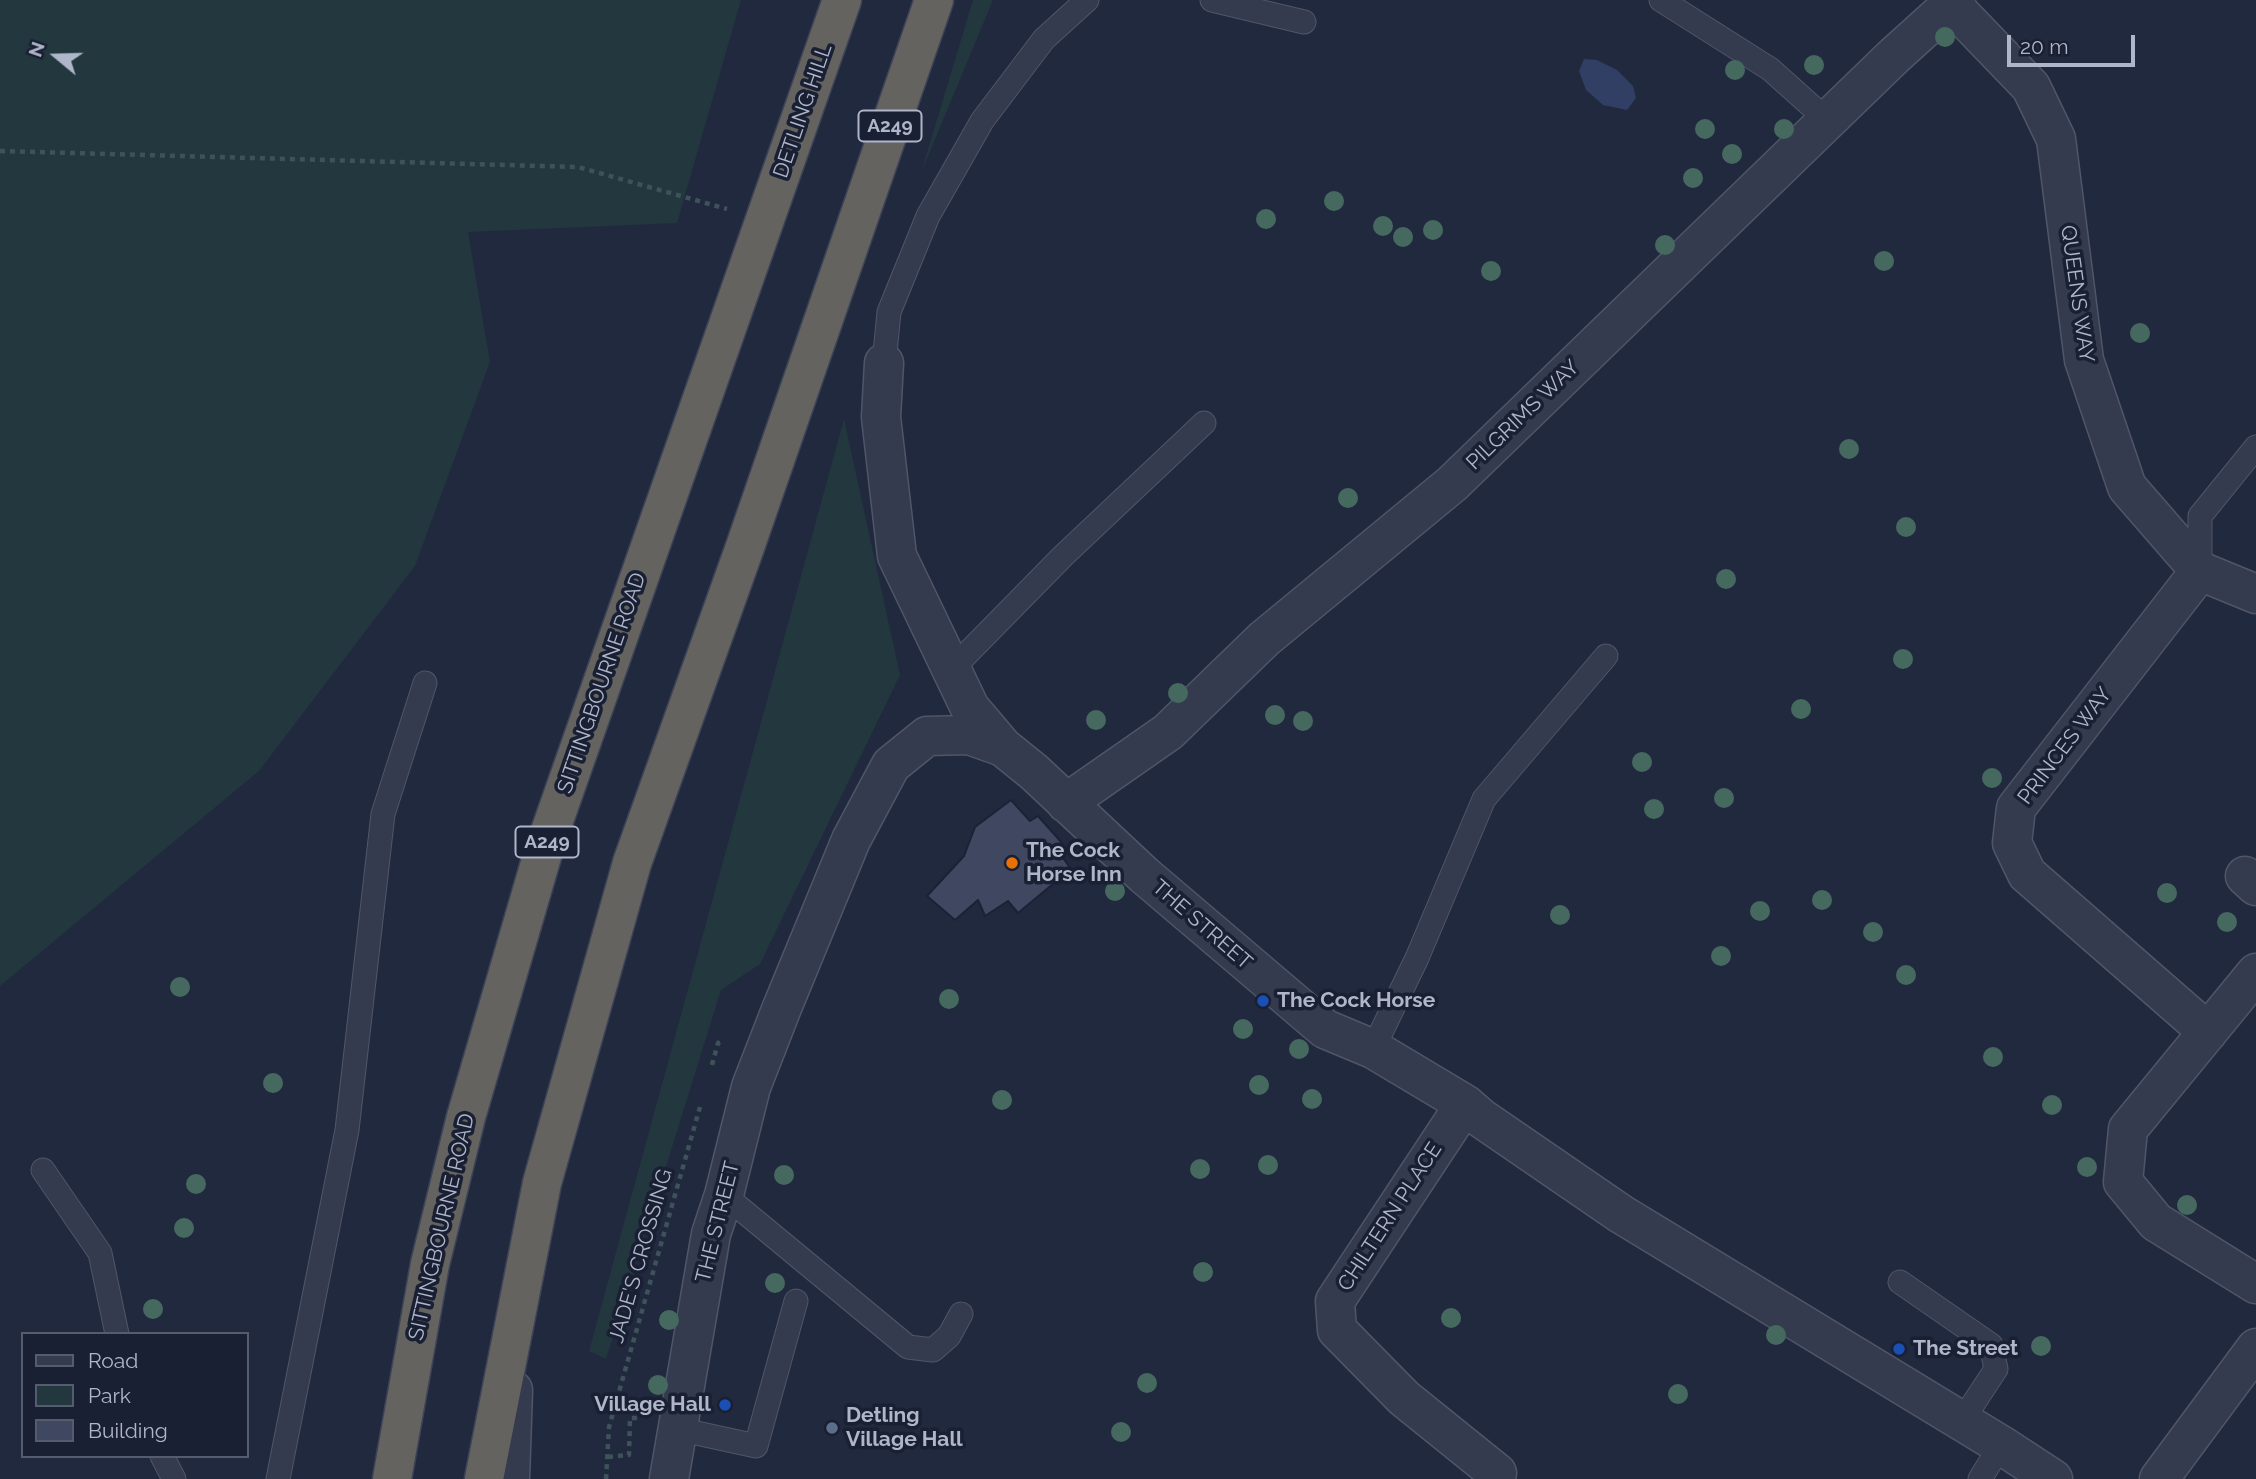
<!DOCTYPE html>
<html>
<head>
<meta charset="utf-8">
<style>
	body { margin:0 }
	#map { position:relative; width:2256px; height:1479px; overflow:hidden; background:#21293e; font-family:Raleway,sans-serif }
	canvas { display:block }
	.legend { position:absolute; left:21px; top:1332px; width:228px; height:126px; box-sizing:border-box; background:#1a2033; border:2px solid #565c6f; margin:0; padding:9px 12px; list-style:none; font-size:21px; color:#b0b6c9 }
	.legend li { display:flex; align-items:center; gap:14px; height:35px }
	.legend b { width:35px; border:2px solid #565c6f }
	.north { position:absolute; left:21px; top:21px; width:70px; height:70px; -webkit-text-stroke:5px #1a2033; paint-order:stroke; rotate:289deg; font-size:19px; font-weight:700; line-height:28px; text-align:center; color:#b0b6c9 }
	.north::after { content:''; display:block; margin:auto; width:24px; height:32px; background:#b0b6c9; clip-path:polygon(50% 0,100% 100%,50% 72%,0 100%) }
	.scale { position:absolute; left:2007px; top:35px; width:128px; height:32px; box-sizing:border-box; border:4px solid #b0b6c9; border-top:0; padding-left:9px; font-size:21px; line-height:24px; white-space:nowrap; color:#b0b6c9; -webkit-text-stroke:5px #1a2033; paint-order:stroke }
</style>
</head>
<body>
<div id="map">
<canvas width="2256" height="1479"></canvas>
<ul class="legend">
<li><b style="height:9px;background:#353b4e"></b>Road</li>
<li><b style="height:19px;background:#23373f"></b>Park</li>
<li><b style="height:19px;background:#3f4860"></b>Building</li>
</ul>
<div class="north">N</div>
<div class="scale">20 m</div>
</div>
<script>
const ctx = document.querySelector('canvas').getContext('2d');
ctx.lineJoin = 'round';
function fillPath(path, color) {
  ctx.fillStyle = color;
  ctx.fill(path, 'evenodd');
}
function toPath(rows) {
  const path = new Path2D();
  for (const r of rows) {
    path.moveTo(r[0], r[1]);
    for (let i = 2; i < r.length; i += 2) path.lineTo(r[i], r[i + 1]);
  }
  return path;
}
function trace(path, color, width, dash) {
  ctx.strokeStyle = color;
  ctx.lineWidth = width;
  ctx.lineCap = dash ? 'butt' : 'round';
  ctx.setLineDash(dash || []);
  ctx.stroke(path);
}
function label(font, color, halo, rows, align = 'center') {
  ctx.font = font + ' Raleway,sans-serif';
  ctx.lineWidth = 7;
  ctx.setLineDash([]);
  ctx.textBaseline = 'middle';
  ctx.strokeStyle = halo;
  ctx.fillStyle = color;
  for (const [text, x, y, turn = 0] of rows) {
    ctx.save();
    ctx.translate(x, y);
    ctx.rotate((+turn || 0) * Math.PI / 180);
    ctx.textAlign = isNaN(turn) ? turn : align;
    if (halo) ctx.strokeText(text, 0, 0);
    ctx.fillText(text, 0, 0);
    ctx.restore();
  }
}
fillPath(toPath([
	[0,0,741,0,677,223,468,232,490,362,415,566,259,771,0,986],
	[973,0,993,0,921,173],
	[844,419,900,675,760,964,721,990,606,1359,589,1351]
]), '#23373f');
fillPath(toPath([
	[1584,59,1597,60,1617,70,1633,86,1636,98,1627,110,1603,105,1586,90,1579,71]
]), '#313f64');
const building = toPath([
	[1011,800,1030,821,1038,816,1062,843,1055,847,1071,869,1018,913,1008,901,985,916,978,900,955,920,927,896,964,856,975,827,1011,800]
]);
fillPath(building, '#3f4860');
trace(building, '#1c2235', 2);
const service = toPath([
	[1212,0,1304,22],
	[1661,0,1770,69,1827,120],
	[884,363,889,312,928,216,982,121,1044,39,1087,0],
	[2200,571,2200,516,2256,447],
	[952,669,1063,556,1204,423],
	[1373,1049,1417,958,1484,799,1606,656],
	[43,1170,100,1253,117,1334],
	[724,1195,908,1347,933,1350,949,1336,961,1314],
	[1900,1282,1991,1345,1996,1369,1962,1421],
	[678,1429,756,1446,796,1301],
	[162,1456,174,1479],
	[278,1479,347,1130,383,814,425,683],
	[1980,1479,2001,1445]
]);
const minor = toPath([
	[1951,4,2031,87,2056,139,2084,360,2127,487,2200,571,2256,594],
	[884,363,881,417,897,556,970,708,1003,747],
	[2200,571,2016,808,2012,843,2027,874,2208,1032],
	[1066,803,1168,732,1264,639,1452,484,1894,56,1956,0],
	[2245,876,2256,886],
	[2256,973,2128,1129,2123,1182,2156,1222,2256,1284],
	[1465,1104,1335,1301,1337,1330,1404,1398,1497,1473],
	[510,1479,513,1390],
	[669,1479,711,1234,724,1195,751,1087,781,1010,851,840,891,765,927,736,969,735,1003,747,1034,772,1144,875,1325,1029,1373,1049,1465,1104,1481,1118,1621,1214,2001,1445,2053,1479],
	[2159,1479,2256,1348]
]);
const trunk = toPath([
	[392,1479,430,1264,466,1117,545,846,842,0],
	[484,1479,542,1183,632,863,745,547,934,0]
]);
trace(service, '#505669', 25);
trace(minor, '#505669', 41);
trace(trunk, '#3d4356', 41);
trace(toPath([
	[0,151,578,167,727,209],
	[712,1065,718,1043,724,1040],
	[608,1457,629,1455,630,1418,637,1418],
	[606,1479,609,1427,700,1107]
]), '#3e5359', 4.5, [5, 5]);
trace(service, '#353b4e', 23);
trace(minor, '#353b4e', 38);
trace(trunk, '#646360', 38);
ctx.fillStyle = '#46695f';
for (const [x, y] of [
	[1945,37],
	[1814,65],
	[1735,70],
	[1705,129],
	[1784,129],
	[1732,154],
	[1693,178],
	[1334,201],
	[1266,219],
	[1383,226],
	[1433,230],
	[1403,237],
	[1665,245],
	[1884,261],
	[1491,271],
	[2140,333],
	[1849,449],
	[1348,498],
	[1906,527],
	[1726,579],
	[1903,659],
	[1178,693],
	[1801,709],
	[1275,715],
	[1096,720],
	[1303,721],
	[1642,762],
	[1992,778],
	[1724,798],
	[1654,809],
	[1115,891],
	[2167,893],
	[1822,900],
	[1760,911],
	[1560,915],
	[2227,922],
	[1873,932],
	[1721,956],
	[1906,975],
	[180,987],
	[949,999],
	[1243,1029],
	[1299,1049],
	[1993,1057],
	[273,1083],
	[1259,1085],
	[1312,1099],
	[1002,1100],
	[2052,1105],
	[1268,1165],
	[2087,1167],
	[1200,1169],
	[784,1175],
	[196,1184],
	[2187,1205],
	[184,1228],
	[1203,1272],
	[775,1283],
	[153,1309],
	[1451,1318],
	[669,1320],
	[1776,1335],
	[2041,1346],
	[1147,1383],
	[658,1385],
	[1678,1394],
	[1121,1432]
]) {
  ctx.beginPath();
  ctx.arc(x, y, 10, 0, 2 * Math.PI);
  ctx.fill();
}
for (const [x, y, r, color] of [
	[1012,863,7,"#e8710a"],
	[1263,1001,7,"#1a4fb4"],
	[1899,1349,7,"#1a4fb4"],
	[725,1405,7,"#1a4fb4"],
	[832,1428,7,"#5c6f8a"]
]) {
  const dot = new Path2D();
  dot.arc(x, y, r, 0, 2 * Math.PI);
  ctx.fillStyle = color;
  ctx.fill(dot);
  trace(dot, '#1a2033', 2.5);
}
for (const [x, y, w] of [
	[890,126,63],
	[547,842,63]
]) {
  const box = new Path2D();
  box.roundRect(x - w / 2, y - 15.5, w, 31, 5);
  ctx.fillStyle = '#1a2033';
  ctx.fill(box);
  trace(box, '#b0b6c9', 2);
}
label('bold 19px', '#b0b6c9', null, [
	["A249",890,126],
	["A249",547,842]
]);
label('21px', '#b0b6c9', '#1a2033', [
	["DETLING HILL",803,111,-71],
	["QUEENS WAY",2077,294,82],
	["PILGRIMS WAY",1523,415,-44],
	["SITTINGBOURNE ROAD",602,683,-71],
	["PRINCES WAY",2065,746,-53],
	["THE STREET",1202,925,41],
	["CHILTERN PLACE",1390,1217,-57],
	["THE STREET",718,1222,-76],
	["SITTINGBOURNE ROAD",442,1227,-77],
	["JADE'S CROSSING",641,1256,-74]
]);
label('bold 21px', '#b0b6c9', '#1a2033', [
	["The Cock",1026,851],
	["Horse Inn",1026,875],
	["The Cock Horse",1277,1001],
	["The Street",1913,1349],
	["Village Hall",711,1405,"right"],
	["Detling",846,1416],
	["Village Hall",846,1440]
], 'left');
</script>
</body>
</html>
